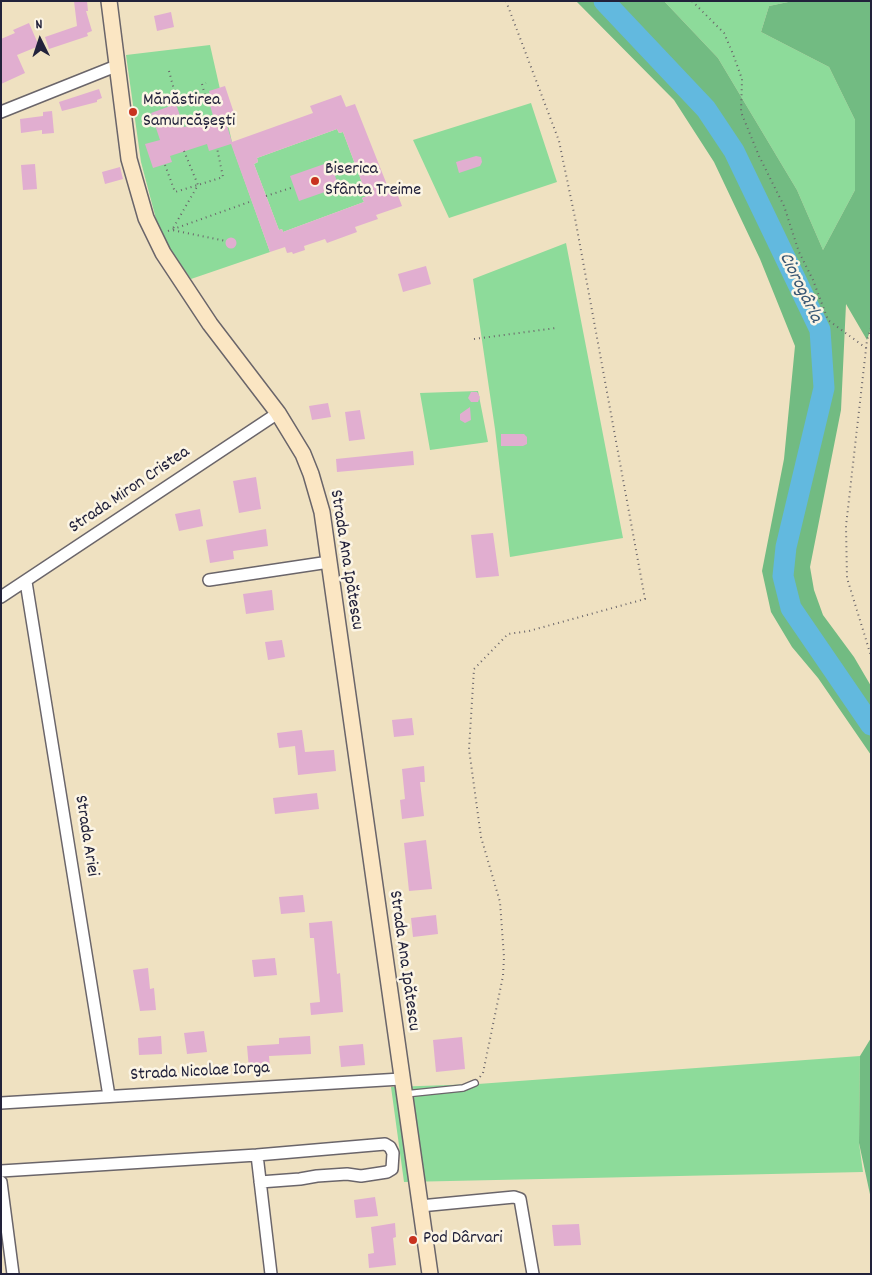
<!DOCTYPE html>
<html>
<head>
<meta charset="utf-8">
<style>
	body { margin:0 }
	#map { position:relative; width:872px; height:1275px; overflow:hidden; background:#efe1c1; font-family:Dekko,sans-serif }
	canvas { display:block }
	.frame { position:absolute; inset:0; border:2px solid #22223b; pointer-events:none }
	.north { position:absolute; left:15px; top:15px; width:50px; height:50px; -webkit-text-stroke:4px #fcf5e5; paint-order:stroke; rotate:356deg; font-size:14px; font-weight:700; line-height:20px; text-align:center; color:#22223b }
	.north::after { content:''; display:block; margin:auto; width:18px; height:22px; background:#22223b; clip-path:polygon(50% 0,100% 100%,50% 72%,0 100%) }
</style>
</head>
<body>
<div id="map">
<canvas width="872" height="1275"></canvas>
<div class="frame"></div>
<div class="north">N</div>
</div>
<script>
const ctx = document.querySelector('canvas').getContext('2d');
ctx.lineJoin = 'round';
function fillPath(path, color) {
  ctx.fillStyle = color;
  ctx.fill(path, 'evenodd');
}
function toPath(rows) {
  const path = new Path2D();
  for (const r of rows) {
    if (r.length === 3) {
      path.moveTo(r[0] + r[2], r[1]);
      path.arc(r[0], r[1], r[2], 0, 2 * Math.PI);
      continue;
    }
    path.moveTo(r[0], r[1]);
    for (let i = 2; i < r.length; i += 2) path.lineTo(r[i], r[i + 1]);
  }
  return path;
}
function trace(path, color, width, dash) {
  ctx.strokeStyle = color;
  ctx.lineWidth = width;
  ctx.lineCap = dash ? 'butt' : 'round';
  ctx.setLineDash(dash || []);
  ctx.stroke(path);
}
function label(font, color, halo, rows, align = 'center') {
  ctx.font = font + ' Dekko,sans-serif';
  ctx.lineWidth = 5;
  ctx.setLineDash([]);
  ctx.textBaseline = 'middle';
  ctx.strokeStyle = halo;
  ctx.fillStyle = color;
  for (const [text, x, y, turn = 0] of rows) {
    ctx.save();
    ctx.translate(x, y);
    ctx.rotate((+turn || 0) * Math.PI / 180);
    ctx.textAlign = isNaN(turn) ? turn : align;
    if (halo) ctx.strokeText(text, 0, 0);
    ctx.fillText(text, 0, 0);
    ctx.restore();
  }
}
fillPath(toPath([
	[664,1,793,1,769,6,761,32,829,67,855,120,855,190,823,250,797,190,718,58],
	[210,45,234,151,270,252,191,279,167,245,156,219,141,162,126,55],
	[531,103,557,182,449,218,413,140],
	[337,129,339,133,343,132,367,196,362,198,364,202,283,232,282,229,279,230,254,164,258,162,257,158],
	[566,243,623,538,510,557,495,429,473,279],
	[478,391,488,442,430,450,420,393],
	[860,1056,859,1143,863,1172,404,1182,391,1087,478,1084]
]), '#8ddb9a');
fillPath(toPath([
	[576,1,664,1,718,58,797,190,823,250,855,190,855,120,829,67,761,32,769,6,793,1,871,1,871,328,867,340,846,304,841,410,810,567,814,590,823,615,854,657,871,686,871,755,818,678,792,647,771,612,762,571,784,459,795,346,760,259,714,162,674,100],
	[871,1038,871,1199,859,1143,860,1056]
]), '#72bb82');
trace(toPath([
	[604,1,706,109,734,151,820,330,824,388,786,547,783,576,791,608,871,725]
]), '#62b9df', 21);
fillPath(toPath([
	[74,1,87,1,88,11,86,11,92,31,87,33,88,36,49,49,45,37,77,26],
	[171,12,174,27,157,31,154,16],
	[29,23,39,46,17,55,25,73,1,84,1,39,15,33,13,30],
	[225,86,234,113,224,116,232,142,313,113,310,106,341,95,346,107,355,104,391,195,397,193,402,206,376,215,378,219,355,227,357,232,327,243,325,239,304,246,305,250,293,254,292,252,287,253,285,247,270,252,231,144,209,151,207,144,170,156,172,162,153,168,145,144,160,140,151,113,176,104,184,127,214,119,209,102,212,101,209,91],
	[337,129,339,133,343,132,367,196,362,198,364,202,283,232,282,229,279,230,254,164,258,162,257,158],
	[99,89,102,98,97,100,97,102,62,111,59,102],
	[52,111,54,133,42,134,42,130,21,133,20,119,43,116,43,112],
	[476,156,481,157,482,162,480,166,459,173,456,162],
	[330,162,339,187,299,201,290,176],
	[35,164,37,189,23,190,21,165],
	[120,167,123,179,105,184,102,172],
	[231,243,5.5],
	[426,266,431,284,403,292,398,274],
	[471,392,477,392,480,397,478,402,471,402,468,398],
	[328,403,331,417,312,420,309,406],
	[470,407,471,420,465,423,460,420,460,414],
	[360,410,365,439,349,441,345,412],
	[501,434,524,434,527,437,527,444,523,446,501,446],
	[413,451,414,465,337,472,336,459],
	[256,477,261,509,239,513,233,481],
	[200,509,203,526,179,531,175,514],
	[266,529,268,546,233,551,234,559,210,563,206,540],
	[493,533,499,576,476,578,471,535],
	[272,590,274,610,246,614,243,594],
	[282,640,285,657,268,660,265,642],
	[412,718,414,735,394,737,392,720],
	[302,730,305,752,334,750,336,771,298,775,295,746,279,748,277,733],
	[424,766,425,782,420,782,424,816,402,819,400,800,405,799,402,769],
	[317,793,319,809,275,814,273,798],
	[426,840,432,889,409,891,404,843],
	[303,895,305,912,281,914,279,897],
	[436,915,438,934,413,937,411,918],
	[332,921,337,974,340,973,343,1012,311,1015,310,1003,320,1002,314,938,310,938,309,923],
	[275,958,277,975,254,977,252,960],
	[148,968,150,989,154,988,156,1010,140,1011,133,970],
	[204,1031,207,1052,187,1054,184,1033],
	[161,1036,162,1054,139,1055,138,1038],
	[310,1036,311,1054,269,1056,270,1068,249,1069,247,1046,279,1044,279,1038],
	[462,1037,465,1069,436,1072,433,1040],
	[363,1044,365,1065,341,1067,339,1046],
	[375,1197,378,1216,356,1218,354,1200],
	[395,1223,396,1237,393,1238,396,1265,369,1268,368,1254,374,1253,371,1227],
	[579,1224,581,1245,554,1246,552,1225]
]), '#e1aed0');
const service = toPath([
	[405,1094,463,1088,475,1083]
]);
const minor = toPath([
	[1,112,116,66],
	[209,580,329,562],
	[26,582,109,1096],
	[1,597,278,413],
	[1,1103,401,1079],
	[257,1155,271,1274],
	[1,1171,257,1155,385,1144,390,1147,393,1153,392,1169,387,1172,361,1176,347,1174,317,1176,300,1179,260,1182],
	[1,1182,13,1274],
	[420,1206,514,1197,520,1199,533,1274]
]);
const secondary = toPath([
	[109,1,129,159,146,218,163,253,210,324,278,413,303,454,311,474,322,512,430,1274]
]);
trace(service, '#6a656a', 8);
trace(minor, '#6a656a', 14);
trace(secondary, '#6a656a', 18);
trace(toPath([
	[692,1,724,33,733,54,742,79,741,112,759,156,784,206,799,252,813,280,828,320,866,348],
	[169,71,177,101,205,95,202,84,206,83],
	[184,151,198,185,172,230,226,241],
	[165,165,175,192,198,185,223,177,217,148],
	[266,196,294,187],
	[168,231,252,201],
	[871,328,867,340,846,526,847,578,871,656],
	[474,339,556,328],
	[480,1077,483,1073,503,976,504,957,500,902,481,837,469,749,474,669,508,634,529,631,645,599,575,218,559,141,506,1]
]), '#6a656a', 2, [1, 4]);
trace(service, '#fff', 5.5);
trace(minor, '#fff', 11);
trace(secondary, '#fbe6c3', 15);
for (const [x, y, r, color] of [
	[133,112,5,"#c8321e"],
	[315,181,5,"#c8321e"],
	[413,1240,5,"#c8321e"]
]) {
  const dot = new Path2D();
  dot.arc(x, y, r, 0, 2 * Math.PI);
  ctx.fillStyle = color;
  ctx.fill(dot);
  trace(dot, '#fcf5e5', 2);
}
label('18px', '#22223b', '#fcf5e5', [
	["Mănăstirea",143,102],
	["Samurcășești",143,123],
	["Biserica",325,171],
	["Sfânta Treime",325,192],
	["Pod Dârvari",423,1240]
], 'left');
label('18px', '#22223b', '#fcf5e5', [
	["Strada Miron Cristea",130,491,-34],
	["Strada Ana Ipătescu",345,560,81],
	["Strada Ariei",85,836,81],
	["Strada Ana Ipătescu",403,961,82],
	["Strada Nicolae Iorga",200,1073,-3]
]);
label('italic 19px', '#385774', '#fcf5e5', [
	["Ciorogârla",799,288,64]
]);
</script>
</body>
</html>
